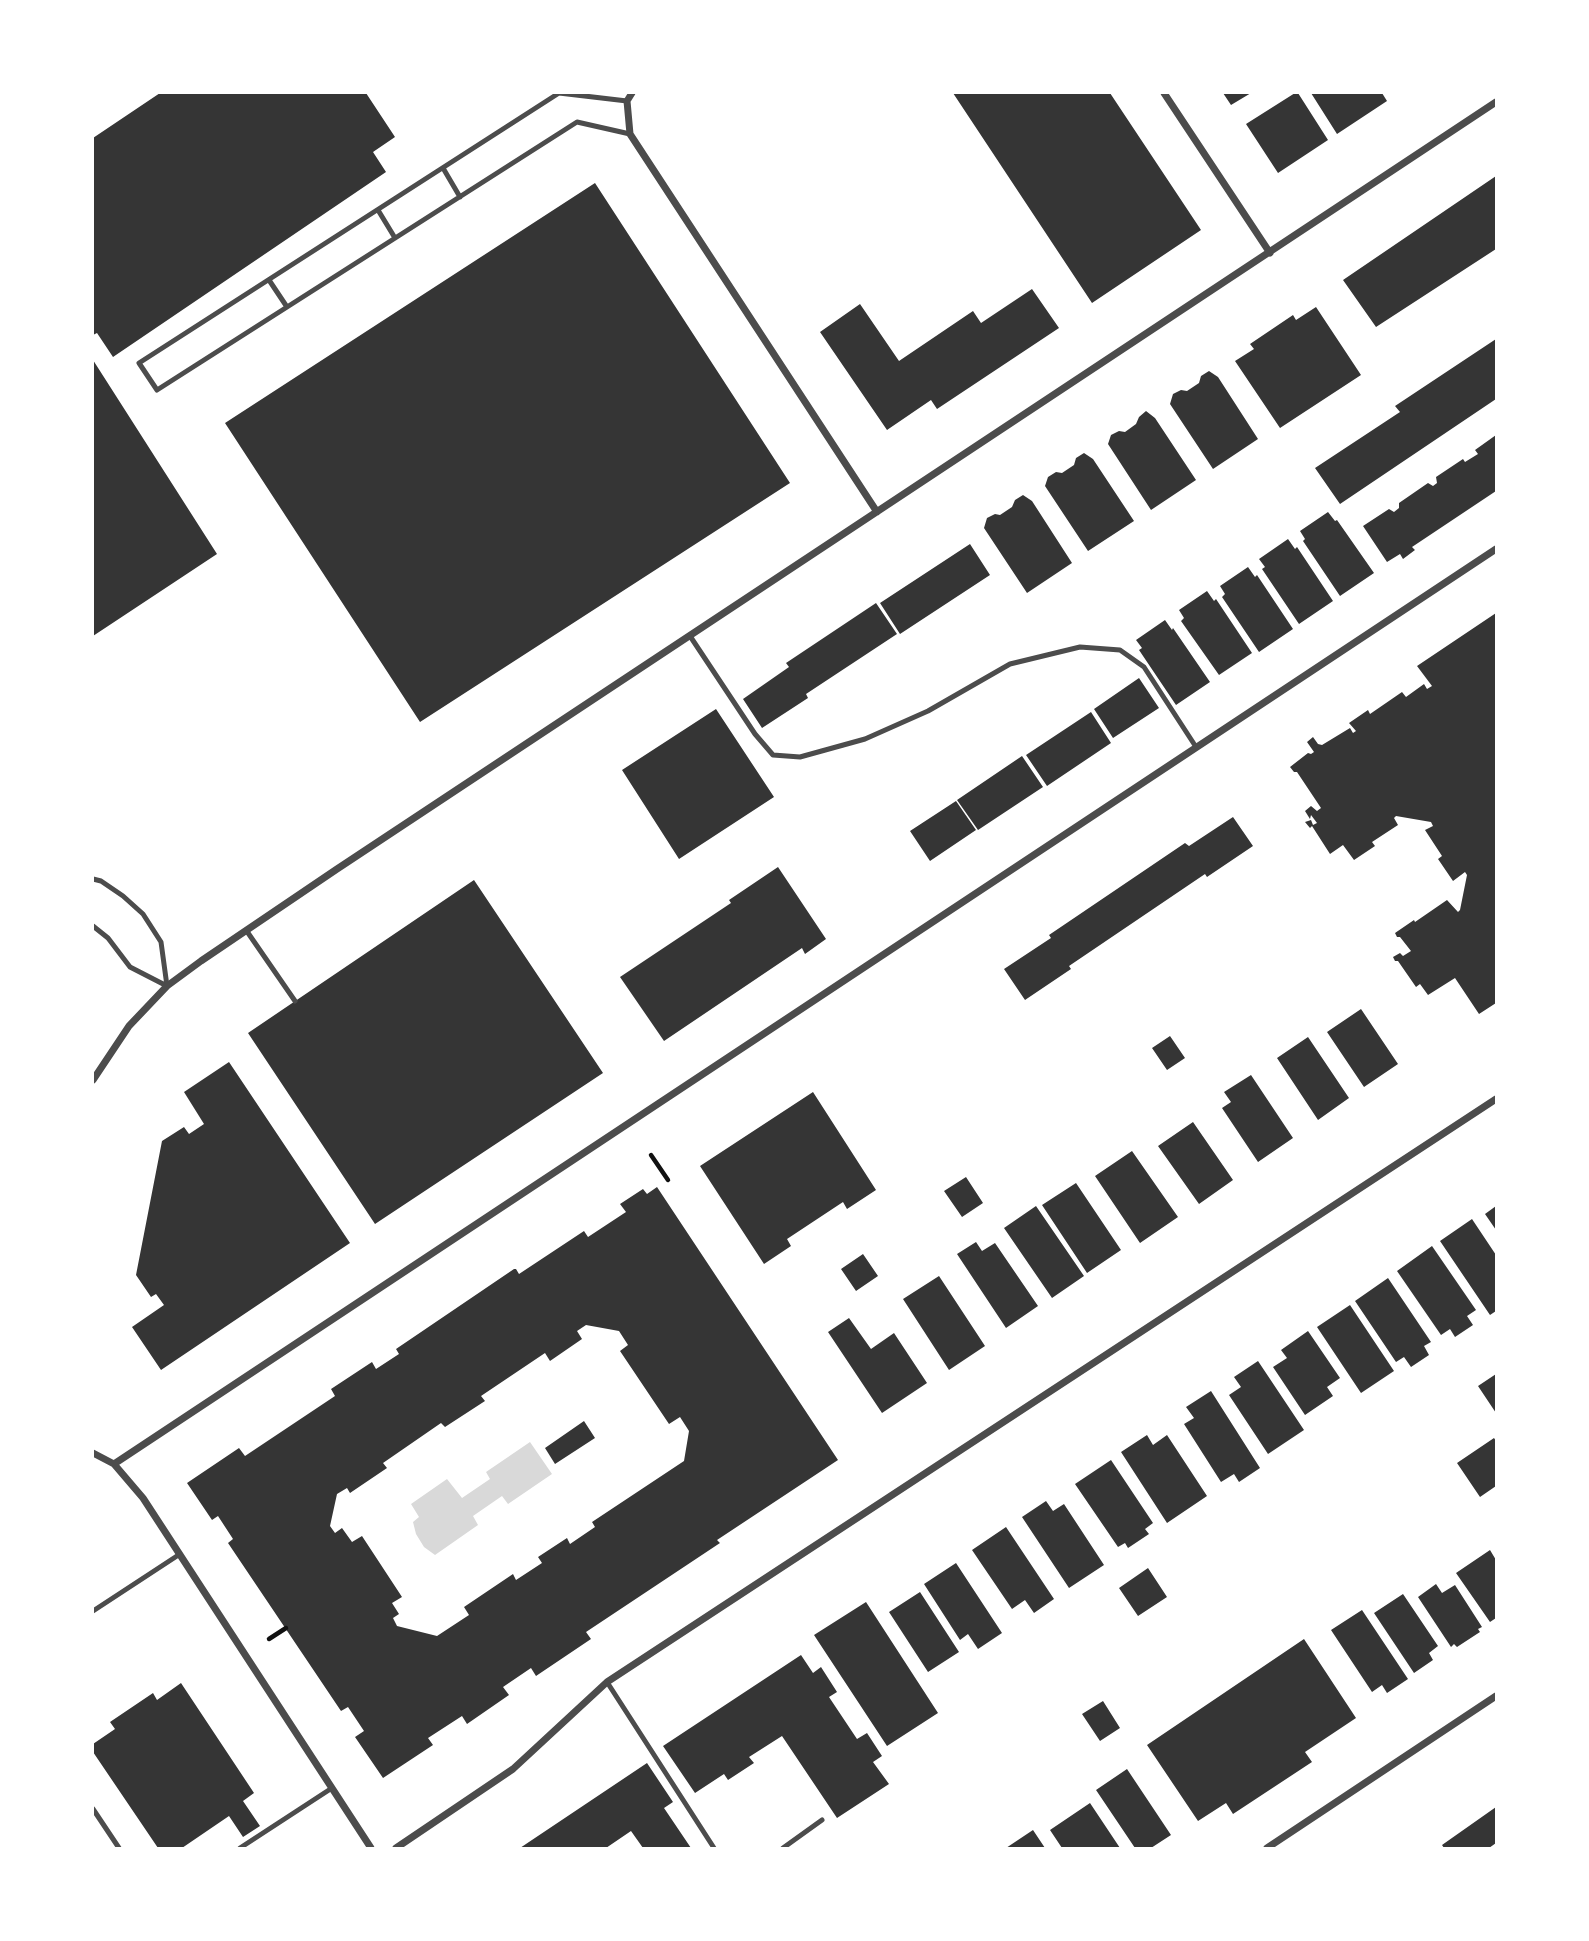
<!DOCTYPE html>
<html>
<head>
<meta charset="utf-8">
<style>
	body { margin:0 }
	#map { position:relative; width:1589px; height:1941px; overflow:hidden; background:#fff; font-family:Commissioner,sans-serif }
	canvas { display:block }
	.frame { position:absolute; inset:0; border:94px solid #fff; pointer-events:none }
</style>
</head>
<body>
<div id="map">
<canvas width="1589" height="1941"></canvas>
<div class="frame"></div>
</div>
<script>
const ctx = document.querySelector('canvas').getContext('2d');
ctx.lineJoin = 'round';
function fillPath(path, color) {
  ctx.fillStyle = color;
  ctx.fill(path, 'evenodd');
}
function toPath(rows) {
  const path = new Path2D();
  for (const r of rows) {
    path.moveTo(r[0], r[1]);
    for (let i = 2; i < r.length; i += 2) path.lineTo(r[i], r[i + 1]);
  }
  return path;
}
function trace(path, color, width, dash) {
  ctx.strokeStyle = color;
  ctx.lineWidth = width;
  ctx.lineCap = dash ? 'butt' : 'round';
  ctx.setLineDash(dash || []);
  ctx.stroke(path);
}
fillPath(toPath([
	[530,1442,552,1474,508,1504,502,1496,473,1516,478,1525,435,1555,424,1547,416,1534,413,1522,419,1517,411,1504,447,1479,462,1498,490,1479,486,1472]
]), '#d9d9d9');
fillPath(toPath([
	[160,93,366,93,395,137,373,152,386,172,113,357,97,333,93,335,93,138],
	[953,93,1110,93,1201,230,1092,303],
	[1223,93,1251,93,1231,105],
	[1295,93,1298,93,1328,140,1278,173,1246,124],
	[1311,93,1382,93,1387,101,1337,134],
	[1496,176,1496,249,1376,327,1343,280],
	[595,183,790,483,420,722,225,423],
	[1032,289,1059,328,937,409,931,400,887,430,820,332,860,304,899,361,973,311,981,323],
	[1316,307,1361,375,1280,428,1235,361,1254,349,1250,344,1293,315,1296,320],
	[1496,339,1496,399,1340,504,1315,468,1400,412,1395,406],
	[93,360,217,554,93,636],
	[1209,371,1218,377,1258,439,1213,469,1170,404,1173,394,1181,390,1187,391,1199,383,1201,376],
	[1146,411,1155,418,1196,480,1151,510,1108,444,1111,435,1119,431,1125,432,1136,424,1139,417],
	[1496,435,1496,491,1412,547,1415,550,1403,559,1400,554,1387,562,1363,526,1389,509,1394,512,1399,508,1399,503,1428,483,1433,486,1437,483,1436,477,1463,459,1465,462,1478,454,1475,450],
	[1084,453,1093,459,1134,521,1088,551,1045,486,1048,477,1056,472,1062,473,1074,465,1076,458],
	[1023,495,1032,501,1072,563,1027,593,984,528,987,518,995,514,1000,515,1012,507,1015,500],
	[1328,512,1335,521,1337,520,1374,573,1340,596,1303,541,1305,539,1300,531],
	[1288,539,1295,549,1297,547,1333,601,1299,624,1262,569,1265,567,1259,559],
	[970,544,990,575,900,634,880,603],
	[1248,567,1255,577,1257,575,1293,629,1259,652,1222,597,1225,594,1220,586],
	[1207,591,1214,601,1216,599,1252,653,1219,675,1181,621,1184,618,1179,610],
	[876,603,897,634,806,694,808,698,762,728,743,699,789,667,786,663],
	[1496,613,1496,1003,1479,1014,1455,978,1428,995,1420,984,1416,987,1398,961,1395,961,1393,957,1400,953,1403,956,1411,951,1400,937,1397,937,1395,933,1414,920,1415,922,1447,900,1458,912,1460,910,1467,875,1465,872,1453,881,1438,859,1442,856,1425,830,1433,826,1431,822,1396,816,1394,818,1398,825,1372,842,1375,846,1354,860,1343,845,1330,854,1312,826,1310,828,1305,822,1311,820,1313,825,1317,823,1311,815,1310,819,1305,811,1311,806,1317,811,1321,808,1297,772,1294,772,1290,767,1308,753,1311,754,1314,752,1307,742,1313,737,1318,744,1322,745,1350,728,1353,733,1356,731,1349,723,1368,710,1370,714,1402,692,1406,697,1424,684,1427,689,1432,686,1417,666],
	[1165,620,1172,630,1173,628,1210,682,1176,705,1139,650,1142,648,1136,640],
	[1139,678,1159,708,1113,738,1094,709],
	[716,709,774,797,679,859,622,770],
	[1091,712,1111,743,1047,786,1026,755],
	[1022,756,1043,787,978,830,957,800],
	[956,801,976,830,930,861,910,831],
	[1233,817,1253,846,1207,877,1205,874,1069,966,1071,969,1025,1000,1004,969,1051,938,1049,935,1185,843,1189,846],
	[778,867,826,939,805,954,802,948,664,1041,620,977,731,903,729,900],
	[474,880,603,1073,375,1224,248,1033],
	[1361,1009,1398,1064,1364,1087,1327,1032],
	[1170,1036,1185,1058,1167,1070,1152,1048],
	[1308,1037,1349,1098,1318,1120,1277,1058],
	[229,1062,350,1243,161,1370,132,1327,164,1305,156,1294,151,1297,136,1275,162,1141,184,1127,189,1134,204,1124,184,1092],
	[1251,1075,1293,1138,1258,1162,1222,1108,1231,1102,1224,1092],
	[813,1092,876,1190,847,1209,843,1202,787,1239,791,1246,764,1264,700,1166],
	[1193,1122,1233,1180,1199,1204,1158,1146],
	[1132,1151,1178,1217,1140,1243,1095,1176],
	[966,1177,983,1203,962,1217,944,1191],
	[1076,1183,1121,1250,1087,1273,1042,1205],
	[657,1187,838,1460,717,1540,720,1543,586,1632,591,1639,536,1676,531,1668,503,1687,509,1695,467,1724,462,1716,428,1738,433,1745,383,1778,355,1737,364,1731,348,1707,341,1711,228,1543,233,1539,218,1516,212,1520,187,1483,239,1448,245,1456,335,1396,331,1389,372,1362,376,1369,399,1354,396,1349,514,1269,516,1269,519,1274,584,1231,588,1237,626,1212,620,1204,643,1189,647,1194],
	[586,1325,619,1331,628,1345,620,1351,669,1424,680,1417,689,1431,684,1461,592,1522,595,1527,570,1544,567,1538,538,1557,542,1563,516,1580,513,1574,464,1607,469,1615,437,1636,397,1626,393,1618,399,1614,392,1603,402,1597,362,1536,352,1542,342,1528,335,1533,330,1526,337,1494,347,1488,350,1493,387,1468,383,1463,441,1423,445,1427,485,1401,481,1396,545,1353,550,1361,582,1339,577,1331],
	[1036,1206,1084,1276,1052,1298,1004,1228],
	[1496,1206,1496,1230,1485,1214],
	[1472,1219,1496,1255,1496,1311,1490,1315,1440,1241],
	[976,1242,982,1251,995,1243,1038,1306,1006,1328,957,1254],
	[1432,1246,1476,1310,1467,1316,1473,1325,1455,1337,1450,1329,1441,1335,1397,1271],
	[863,1254,878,1276,856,1291,841,1269],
	[939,1276,985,1346,949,1370,903,1299],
	[1388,1278,1431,1342,1424,1346,1429,1355,1411,1367,1404,1357,1396,1362,1355,1301],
	[1350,1305,1394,1371,1361,1393,1317,1327],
	[849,1318,871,1349,894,1333,927,1383,882,1413,828,1332],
	[1308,1331,1340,1378,1327,1387,1333,1396,1305,1415,1273,1367,1287,1358,1281,1350],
	[1258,1361,1304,1430,1268,1454,1229,1395,1241,1387,1234,1377],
	[1496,1374,1496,1413,1478,1386],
	[1211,1391,1260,1468,1239,1482,1234,1474,1221,1482,1184,1424,1194,1418,1186,1407],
	[584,1421,595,1438,555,1464,545,1448],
	[1147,1435,1153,1445,1167,1435,1207,1496,1167,1523,1121,1452],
	[1494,1438,1496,1441,1496,1486,1480,1497,1457,1463],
	[1111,1460,1153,1523,1145,1529,1149,1534,1128,1548,1125,1543,1118,1547,1075,1484],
	[1046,1501,1053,1511,1064,1504,1104,1565,1069,1588,1022,1517],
	[1006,1527,1054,1599,1034,1613,1025,1600,1012,1609,972,1550],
	[1490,1550,1496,1560,1496,1618,1490,1622,1456,1573],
	[956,1563,1002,1633,978,1649,968,1634,960,1640,924,1584],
	[1148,1568,1167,1597,1138,1616,1119,1588],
	[1436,1584,1442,1593,1455,1585,1482,1627,1478,1629,1480,1632,1457,1647,1454,1644,1451,1647,1418,1597],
	[920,1592,959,1652,928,1672,889,1612],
	[1403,1594,1438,1646,1429,1653,1433,1660,1414,1673,1374,1613],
	[866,1602,938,1713,887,1746,814,1635],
	[1362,1610,1408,1679,1387,1693,1382,1685,1372,1692,1331,1630],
	[1304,1639,1356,1718,1305,1752,1312,1762,1233,1814,1226,1803,1198,1821,1147,1745],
	[801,1655,813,1673,821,1667,837,1692,829,1697,857,1739,867,1733,882,1756,873,1762,889,1784,837,1818,782,1736,749,1757,754,1763,728,1780,724,1774,695,1793,663,1746],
	[181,1683,254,1793,243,1801,260,1826,243,1837,229,1816,182,1848,158,1848,93,1752,93,1744,115,1729,110,1722,153,1693,157,1700],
	[1103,1701,1120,1728,1100,1741,1082,1714],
	[647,1763,673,1802,664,1808,691,1848,643,1848,631,1831,606,1848,520,1848],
	[1127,1769,1171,1835,1151,1848,1135,1848,1096,1790],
	[1090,1803,1120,1848,1062,1848,1050,1830],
	[1496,1807,1496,1843,1489,1848,1444,1848,1442,1845],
	[1033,1830,1045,1848,1006,1848]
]), '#353535');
trace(toPath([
	[651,1155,668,1180],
	[269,1639,286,1628]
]), '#111', 4.5);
trace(toPath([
	[627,101,559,93,139,363,157,390,577,122,630,134],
	[443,168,460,197],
	[378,210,395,238],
	[269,280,287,307],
	[690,636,755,734,773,755,800,757,865,739,928,711,1010,664,1080,647,1120,650,1144,667,1196,747],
	[93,879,101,881,123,896,143,914,161,942,167,986],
	[93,926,108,938,130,967,167,986],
	[246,930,295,1001],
	[93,1611,180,1554],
	[607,1682,714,1848],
	[93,1809,119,1848],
	[240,1848,332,1788],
	[783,1848,822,1820]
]), '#4c4c4c', 5);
trace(toPath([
	[632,93,627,101,630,134,877,512],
	[1164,93,1270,253],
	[93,1080,129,1026,167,986,201,961,337,869,1496,102],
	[93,1453,114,1464,143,1498,371,1848],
	[114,1464,1496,549],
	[396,1848,513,1769,607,1682,1496,1099],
	[1267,1848,1496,1696]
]), '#4c4c4c', 7);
</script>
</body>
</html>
